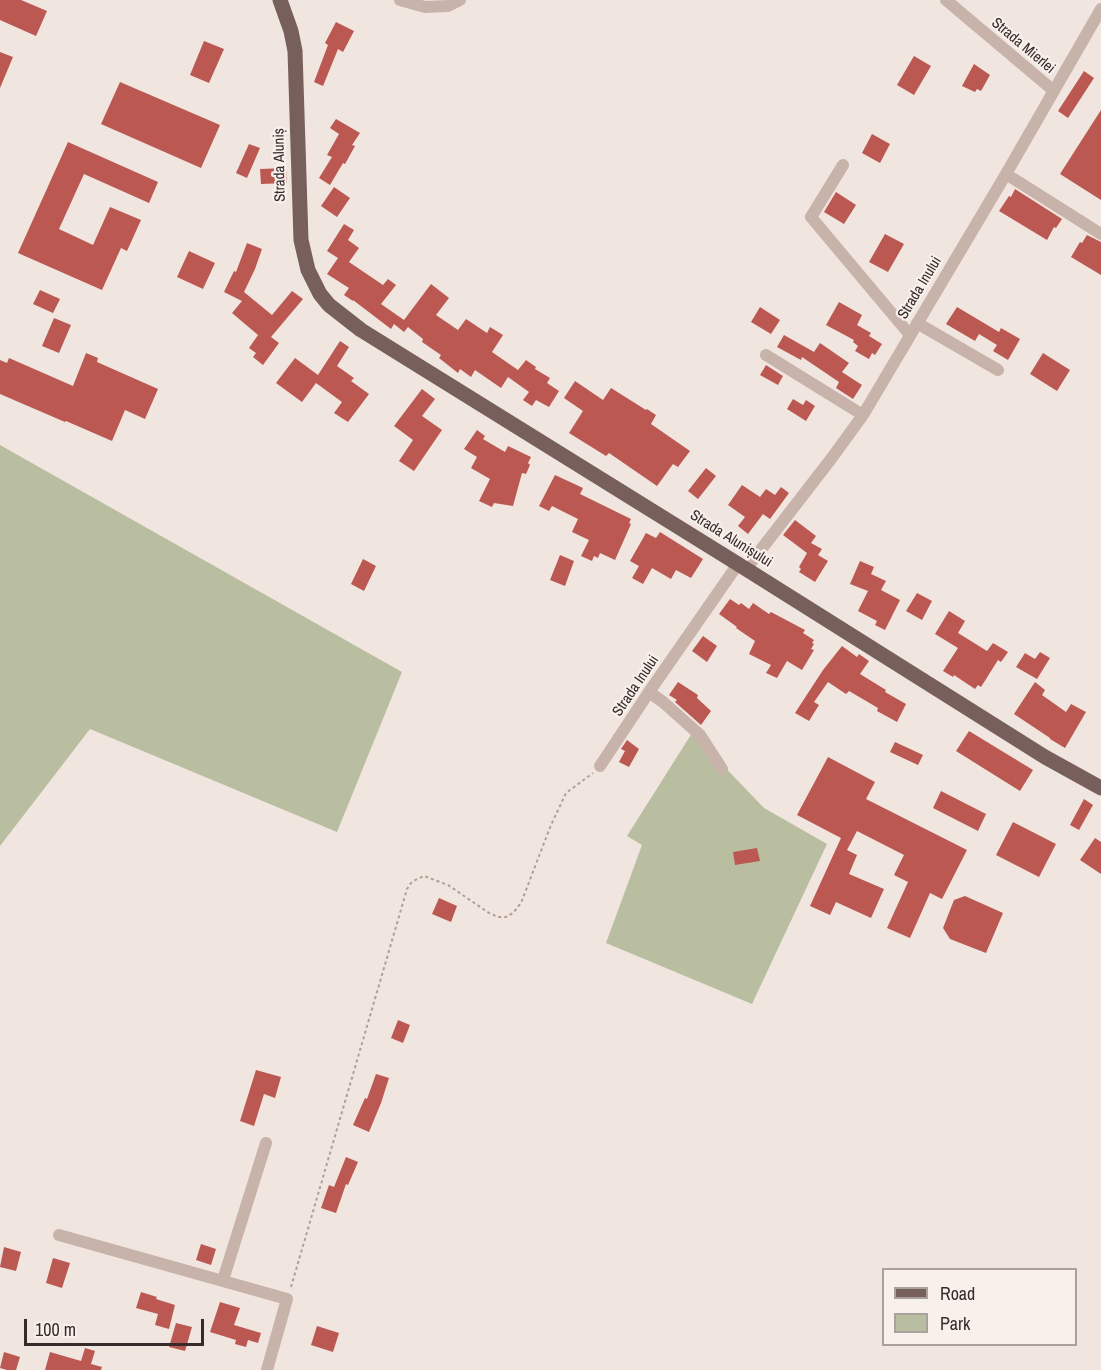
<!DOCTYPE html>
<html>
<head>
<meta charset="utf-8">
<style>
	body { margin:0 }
	#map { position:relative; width:1101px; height:1370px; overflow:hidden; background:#f0e5df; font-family:"Archivo Narrow",sans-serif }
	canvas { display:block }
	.legend { position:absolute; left:882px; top:1268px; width:195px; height:78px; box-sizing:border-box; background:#f8f0eb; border:2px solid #aaa19e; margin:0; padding:8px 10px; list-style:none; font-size:18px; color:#362b2a }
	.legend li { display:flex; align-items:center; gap:12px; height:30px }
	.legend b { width:30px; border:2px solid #aaa19e }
	.scale { position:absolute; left:24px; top:1319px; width:180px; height:27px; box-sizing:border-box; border:3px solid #362b2a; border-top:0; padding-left:8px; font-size:18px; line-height:21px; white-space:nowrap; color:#362b2a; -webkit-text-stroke:4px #f8f0eb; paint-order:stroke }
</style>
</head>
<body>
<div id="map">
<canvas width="1101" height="1370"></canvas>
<ul class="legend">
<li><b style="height:8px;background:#77605c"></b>Road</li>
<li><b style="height:16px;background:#babea0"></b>Park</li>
</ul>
<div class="scale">100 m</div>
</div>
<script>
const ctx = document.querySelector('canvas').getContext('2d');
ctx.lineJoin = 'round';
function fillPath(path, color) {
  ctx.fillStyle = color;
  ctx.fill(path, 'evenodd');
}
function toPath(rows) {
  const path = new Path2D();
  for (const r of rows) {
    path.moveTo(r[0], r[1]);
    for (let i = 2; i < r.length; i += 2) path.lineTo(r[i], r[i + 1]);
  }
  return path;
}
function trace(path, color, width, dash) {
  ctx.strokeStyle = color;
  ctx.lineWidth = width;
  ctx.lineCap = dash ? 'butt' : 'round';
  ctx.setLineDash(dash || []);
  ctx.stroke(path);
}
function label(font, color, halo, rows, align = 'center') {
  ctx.font = font + ' "Archivo Narrow",sans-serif';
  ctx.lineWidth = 4.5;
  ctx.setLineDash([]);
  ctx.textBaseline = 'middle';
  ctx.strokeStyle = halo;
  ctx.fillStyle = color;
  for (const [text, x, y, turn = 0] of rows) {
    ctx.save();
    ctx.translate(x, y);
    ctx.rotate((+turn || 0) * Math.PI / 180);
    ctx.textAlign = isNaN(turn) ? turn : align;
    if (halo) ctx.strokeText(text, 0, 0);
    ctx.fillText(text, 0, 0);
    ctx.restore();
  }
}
fillPath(toPath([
	[0,445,402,672,337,832,90,729,0,846],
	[692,733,764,808,827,844,752,1004,606,943,642,845,627,836]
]), '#babea0');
fillPath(toPath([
	[0,0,21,0,47,11,36,36,0,20],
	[336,22,354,31,343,52,338,49,323,86,314,82,328,45,325,43],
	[204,41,224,49,209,83,190,75],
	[0,52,13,57,0,88],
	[914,56,931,66,914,95,897,85],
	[974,64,990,75,981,91,977,89,975,92,962,86],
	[1084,71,1094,78,1068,118,1058,111],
	[120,82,220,125,201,168,101,124],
	[1101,110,1101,200,1060,174],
	[336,119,360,133,352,145,355,146,345,164,343,163,330,185,319,178,332,157,327,155,339,134,330,128],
	[872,134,890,144,880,163,862,153],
	[68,142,158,182,149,203,84,174,59,229,93,245,110,207,141,220,127,251,121,248,102,290,18,253],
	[249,144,260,148,247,178,236,173],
	[286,168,287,183,261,184,260,169],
	[334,187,350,198,337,217,321,206],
	[1015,189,1062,219,1056,228,1054,227,1047,240,999,211,1009,196,1011,197],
	[836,192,856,205,844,224,824,212],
	[344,224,354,230,348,240,359,248,349,262,383,285,388,279,396,285,381,304,404,320,431,284,449,298,436,315,458,330,466,319,487,333,490,327,503,335,492,352,518,370,526,360,536,367,535,369,550,378,547,383,559,391,549,407,536,400,532,406,523,400,529,392,508,377,501,388,475,370,471,377,460,369,458,373,439,358,441,355,422,342,423,339,408,327,404,332,394,324,391,329,353,300,353,301,344,295,349,288,327,274,338,258,327,251],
	[885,234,904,244,888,272,869,262],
	[1087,235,1101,242,1101,275,1071,257,1080,242,1082,243],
	[247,243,262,249,255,269,244,292,272,315,292,291,303,299,271,337,279,343,263,365,253,357,256,353,249,348,258,335,232,313,242,301,224,292,234,271,236,272],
	[189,251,215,263,203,289,177,277],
	[40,290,60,299,53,313,33,304],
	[839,302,862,315,857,325,871,333,869,336,882,344,875,355,872,353,869,359,855,351,858,346,853,342,854,340,826,325],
	[760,307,780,320,771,334,751,322],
	[957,307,999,332,1001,328,1020,339,1008,360,993,351,997,345,979,334,975,341,946,324],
	[54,318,71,325,59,353,42,346],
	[784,335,814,352,820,343,849,363,842,372,862,385,853,399,836,388,839,382,802,357,801,360,777,347],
	[340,341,349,347,337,366,354,378,351,381,369,394,348,422,334,413,342,402,316,383,302,402,276,383,295,358,318,375],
	[86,353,98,358,97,362,158,389,145,419,125,410,112,441,66,421,65,422,0,394,0,360,7,363,9,358,73,386],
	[1043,353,1070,370,1057,391,1030,374],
	[766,365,783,376,778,385,760,375],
	[575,381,603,400,611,388,646,410,647,409,656,415,651,424,690,451,678,467,673,464,657,486,609,453,606,456,569,433,583,411,564,398],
	[422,389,435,399,422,416,442,430,414,471,399,461,413,440,394,426],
	[793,399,803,405,806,400,815,406,806,421,787,409],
	[477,430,485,436,483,439,505,452,508,446,531,457,528,463,530,465,526,474,522,473,513,506,494,503,492,507,479,501,490,479,471,468,477,457,464,449],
	[706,468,716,476,698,499,688,491],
	[555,475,583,488,580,494,631,519,629,523,631,524,615,560,600,553,598,558,594,556,592,561,581,556,589,540,572,532,578,519,552,506,549,511,539,506],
	[742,485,760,497,766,489,775,495,781,487,789,493,770,519,763,514,748,534,738,526,745,517,728,505],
	[795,520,816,536,811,543,822,549,818,555,828,561,815,582,799,572,801,569,799,567,807,553,783,535],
	[660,532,703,559,691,578,676,570,671,579,652,568,643,584,632,578,639,566,630,561,646,533,656,538],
	[560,555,574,561,565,586,550,580],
	[363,559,376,566,364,591,351,584],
	[860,561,874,567,871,574,886,581,881,590,900,600,885,630,875,625,877,621,858,611,868,591,850,584],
	[917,593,932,601,922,620,906,611],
	[730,599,739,605,741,603,749,609,753,603,769,614,771,612,805,630,803,633,814,640,812,643,814,644,811,649,814,650,802,670,787,661,777,678,766,673,771,665,749,654,755,641,736,628,737,627,719,614],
	[949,611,965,621,958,633,987,651,993,643,1008,652,1001,662,998,660,981,687,978,685,975,689,954,675,953,677,943,671,958,648,935,634],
	[703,636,717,646,707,662,692,651],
	[842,646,857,657,859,654,869,661,860,674,886,690,885,692,906,704,897,722,877,711,878,708,849,691,846,694,828,682,814,702,819,705,809,721,795,713,823,670],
	[1040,652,1050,658,1037,679,1016,667,1025,653,1035,659],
	[678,682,698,695,697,698,711,711,701,725,675,702,677,700,669,695],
	[1035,682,1045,690,1042,695,1066,712,1071,704,1086,712,1065,748,1050,739,1050,738,1014,714],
	[969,731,1033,770,1020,791,956,751],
	[627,740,639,749,629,767,619,762,625,751,621,749],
	[895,742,923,755,918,765,890,752],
	[828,757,875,782,866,799,967,850,942,899,930,893,910,938,887,928,908,882,894,875,904,855,857,831,847,850,857,855,849,874,884,889,871,918,836,902,830,915,810,906,841,838,797,815],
	[941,791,986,814,978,831,933,808],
	[1084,799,1093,805,1079,830,1070,825],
	[1013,822,1056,844,1039,877,996,855],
	[1095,838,1101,842,1101,874,1080,860],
	[757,848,760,861,735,865,733,852],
	[965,896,1003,913,986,953,950,939,943,928,954,900],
	[439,898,457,906,451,922,432,914],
	[398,1020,410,1025,403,1043,391,1038],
	[256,1070,281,1077,275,1098,264,1094,254,1126,240,1121],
	[376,1074,389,1078,381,1103,369,1132,353,1125,365,1098,367,1099],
	[346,1157,358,1162,348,1185,346,1184,336,1213,321,1208,329,1185,334,1187],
	[201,1244,216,1249,211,1265,196,1260],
	[4,1247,21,1252,16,1271,0,1267],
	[53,1258,70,1263,62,1288,46,1283],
	[141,1292,157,1297,156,1299,175,1305,169,1329,155,1325,158,1314,136,1308],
	[220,1302,240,1308,234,1325,261,1333,258,1343,248,1340,246,1347,235,1344,236,1340,210,1332],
	[176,1323,192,1327,185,1351,169,1347],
	[317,1326,339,1333,333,1352,311,1345],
	[85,1348,95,1351,91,1364,102,1367,101,1370,45,1370,50,1352,81,1361],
	[4,1352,20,1357,16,1370,7,1370,0,1368]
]), '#bb5852');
trace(toPath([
	[291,1287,407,889,411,883,417,879,424,876,448,885,489,913,498,917,506,917,513,913,521,903,551,825,566,793,593,773]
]), '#b39d96', 2, [3, 3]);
trace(toPath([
	[400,0,425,7,448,6,460,0],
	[946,0,1054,91],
	[843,165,811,217,910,335],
	[1006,174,1101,234],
	[917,323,998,370],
	[766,355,863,415],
	[746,569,831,459,863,415,1006,174,1101,9],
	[649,692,663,702,700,735,722,769],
	[600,766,649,692,738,564],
	[59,1235,287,1299,267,1370],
	[223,1280,266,1143]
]), '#c8b3ab', 12);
trace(toPath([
	[280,0,291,31,295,51,301,240,308,270,320,294,329,305,361,330,746,569,1045,757,1101,788]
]), '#77605c', 15);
label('15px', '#362b2a', '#f8f0eb', [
	["Strada Mierlei",1023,46,40],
	["Strada Aluniș",280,165,-91],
	["Strada Inului",920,288,-59],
	["Strada Alunișului",731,539,32],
	["Strada Inului",636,686,-56]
]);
</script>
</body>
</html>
